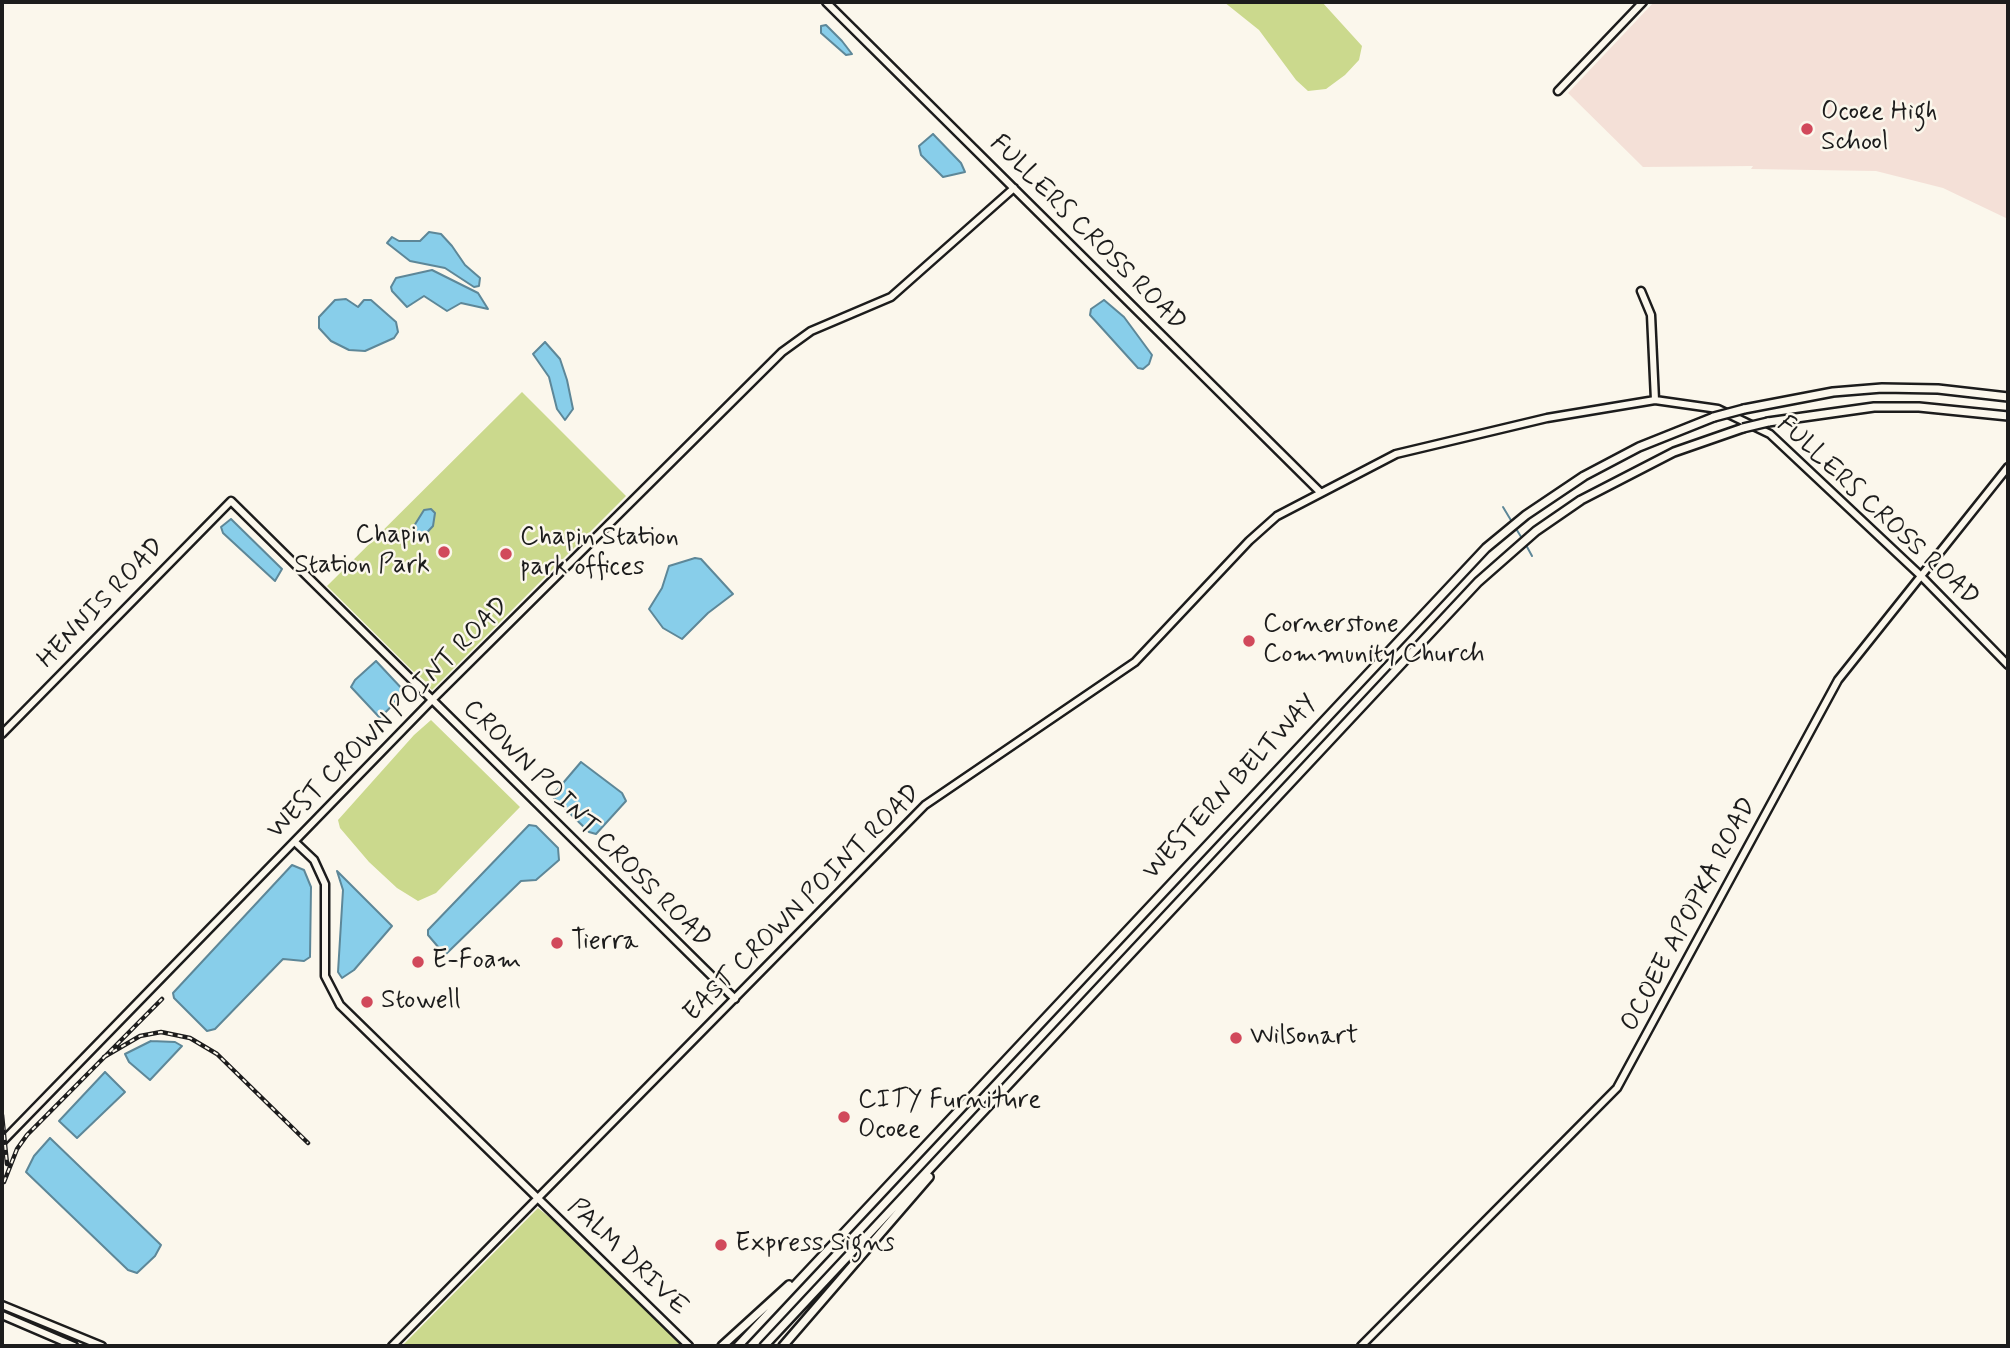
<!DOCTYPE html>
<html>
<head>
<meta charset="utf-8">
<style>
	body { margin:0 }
	#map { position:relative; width:2010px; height:1348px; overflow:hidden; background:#fbf7ec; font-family:Mynerve,sans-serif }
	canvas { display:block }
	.frame { position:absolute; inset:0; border:4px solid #1c1c1c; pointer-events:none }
</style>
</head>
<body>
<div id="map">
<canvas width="2010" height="1348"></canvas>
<div class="frame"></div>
</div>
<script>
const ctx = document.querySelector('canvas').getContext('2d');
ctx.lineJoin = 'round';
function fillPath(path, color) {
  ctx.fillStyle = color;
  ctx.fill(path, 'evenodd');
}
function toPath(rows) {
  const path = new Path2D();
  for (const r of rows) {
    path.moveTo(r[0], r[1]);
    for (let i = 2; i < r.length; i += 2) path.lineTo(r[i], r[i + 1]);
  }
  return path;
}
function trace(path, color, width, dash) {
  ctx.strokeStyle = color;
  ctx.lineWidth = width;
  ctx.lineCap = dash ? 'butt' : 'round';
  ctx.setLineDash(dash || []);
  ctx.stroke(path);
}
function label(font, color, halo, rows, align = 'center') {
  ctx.font = font + ' Mynerve,sans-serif';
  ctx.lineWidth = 5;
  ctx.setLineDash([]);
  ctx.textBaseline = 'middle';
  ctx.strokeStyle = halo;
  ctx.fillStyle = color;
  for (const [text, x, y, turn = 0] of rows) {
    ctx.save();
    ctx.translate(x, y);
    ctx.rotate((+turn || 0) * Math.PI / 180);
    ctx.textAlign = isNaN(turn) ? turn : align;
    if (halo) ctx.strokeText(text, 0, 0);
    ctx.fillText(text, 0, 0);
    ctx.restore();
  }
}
fillPath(toPath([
	[1654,2,2008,2,2008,219,1943,188,1876,171,1751,169,1753,166,1643,167,1568,93]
]), '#f4e0d7');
fillPath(toPath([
	[1224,2,1322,2,1362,46,1359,60,1345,75,1326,89,1308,91,1296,80,1259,30],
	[522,392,626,496,432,690,327,586],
	[431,720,520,807,436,893,418,901,397,888,369,862,340,828,338,820,414,735],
	[538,1208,594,1253,690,1346,402,1346]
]), '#cbd98d');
const water = toPath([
	[826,25,842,41,852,54,846,55,821,33,821,26,826,25],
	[933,134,961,163,965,172,943,177,921,155,919,146,933,134],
	[429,232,441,234,452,246,465,265,480,278,479,286,474,287,445,268,410,261,387,243,392,237,399,241,420,241,429,232],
	[432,270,478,293,488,309,461,303,447,311,424,296,407,307,392,291,391,287,396,278,432,270],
	[335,300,346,299,358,307,364,300,371,300,396,322,398,332,394,338,365,351,349,350,331,341,319,328,319,317,335,300],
	[1104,300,1124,317,1152,355,1149,364,1143,369,1138,368,1090,315,1091,309,1104,300],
	[545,342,560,359,567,380,573,409,565,420,557,409,549,377,533,354,545,342],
	[431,509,435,513,433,526,419,541,414,526,424,510,431,509],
	[231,519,282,569,275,581,223,533,221,527,231,519],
	[695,558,701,559,733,594,708,613,682,639,663,628,649,609,662,588,669,566,695,558],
	[376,661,405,692,380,718,351,687,355,680,376,661],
	[581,762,622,793,626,801,596,834,589,832,552,796,581,762],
	[529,825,536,826,558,848,559,860,536,880,521,881,445,955,428,935,428,930,529,825],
	[292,865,304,870,311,887,310,957,304,961,283,959,215,1029,207,1031,174,998,173,993,292,865],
	[337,871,392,926,354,970,342,978,338,972,343,890,337,871],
	[151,1041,175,1042,182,1046,150,1080,129,1062,125,1054,151,1041],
	[105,1072,125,1092,77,1138,59,1121,105,1072],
	[50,1138,161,1245,155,1256,137,1273,128,1270,26,1172,34,1156,50,1138]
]);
fillPath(water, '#88ceea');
trace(water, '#5d8798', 2);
trace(toPath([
	[1503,507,1512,522],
	[1515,527,1523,540],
	[1526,545,1532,556]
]), '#5d8798', 2);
const secondary = toPath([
	[826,2,1321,493],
	[1558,91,1643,2],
	[1641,291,1651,315,1655,400],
	[2,734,231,501,735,999],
	[295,842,314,860,325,884,325,976,340,1005,689,1346],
	[2,1142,433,699,782,352,811,331,891,297,1014,188],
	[392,1346,925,805,1135,662,1249,541,1277,516,1396,454,1547,418,1655,400,1718,409,1770,434,1920,575,2008,665],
	[1361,1346,1617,1088,1838,680,2008,467]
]);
const primary = toPath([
	[2,1305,102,1346],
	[2,1315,74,1346]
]);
const highway = toPath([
	[1744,409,1833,392,1882,388,1938,389,2008,397],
	[1768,422,1874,407,1919,407,2008,416],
	[722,1346,789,1285],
	[738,1346,1486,548,1526,515,1584,476,1639,447,1714,417],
	[764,1346,1478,582,1536,531,1581,500,1674,452,1743,428],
	[783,1346,929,1177]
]);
trace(secondary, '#1c1c1c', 11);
trace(primary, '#1c1c1c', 11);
trace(highway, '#1c1c1c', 12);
trace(secondary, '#fbf7ec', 6);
trace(primary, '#fbf7ec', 6);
trace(highway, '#fbf7ec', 7);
const rail = toPath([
	[104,1057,140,1036,161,1032,190,1038,217,1054,308,1143],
	[2,1115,7,1164],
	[4,1182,17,1149,27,1135,162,999]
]);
trace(rail, '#1c1c1c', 4.5);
trace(rail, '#fbf7ec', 2, [5]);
const highwayBridge = toPath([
	[1714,417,1744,409],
	[1743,428,1768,422]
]);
trace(highwayBridge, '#1c1c1c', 12, []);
trace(highwayBridge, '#fbf7ec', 7);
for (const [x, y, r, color] of [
	[1807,129,7,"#d1495b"],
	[444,552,7,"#d1495b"],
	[506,554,7,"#d1495b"],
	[1249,641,7,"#d1495b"],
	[557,943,7,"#d1495b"],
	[418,962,7,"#d1495b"],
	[367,1002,7,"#d1495b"],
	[1236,1038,7,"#d1495b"],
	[844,1117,7,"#d1495b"],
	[721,1245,7,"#d1495b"]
]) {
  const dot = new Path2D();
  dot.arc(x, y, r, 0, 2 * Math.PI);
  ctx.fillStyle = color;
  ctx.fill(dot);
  trace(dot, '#fbf7ec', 2.5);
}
label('26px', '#1c1c1c', '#fbf7ec', [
	["Ocoee High",1821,114],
	["School",1821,144],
	["Chapin",430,537,"right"],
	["Station Park",430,567,"right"],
	["Chapin Station",520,539],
	["park offices",520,569],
	["Cornerstone",1263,626],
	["Community Church",1263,656],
	["Tierra",571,943],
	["E-Foam",432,962],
	["Stowell",381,1002],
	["Wilsonart",1250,1038],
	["CITY Furniture",858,1102],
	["Ocoee",858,1132],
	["Express Signs",735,1245]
], 'left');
label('26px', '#1c1c1c', '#fbf7ec', [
	["FULLERS CROSS ROAD",1087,234,45],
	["FULLERS CROSS ROAD",1877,512,43],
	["HENNIS ROAD",102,604,-46],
	["WEST CROWN POINT ROAD",389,719,-45],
	["WESTERN BELTWAY",1231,788,-47],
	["CROWN POINT CROSS ROAD",586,825,45],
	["EAST CROWN POINT ROAD",803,904,-45],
	["OCOEE APOPKA ROAD",1690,915,-62],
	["PALM DRIVE",627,1258,44]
]);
</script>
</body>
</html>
